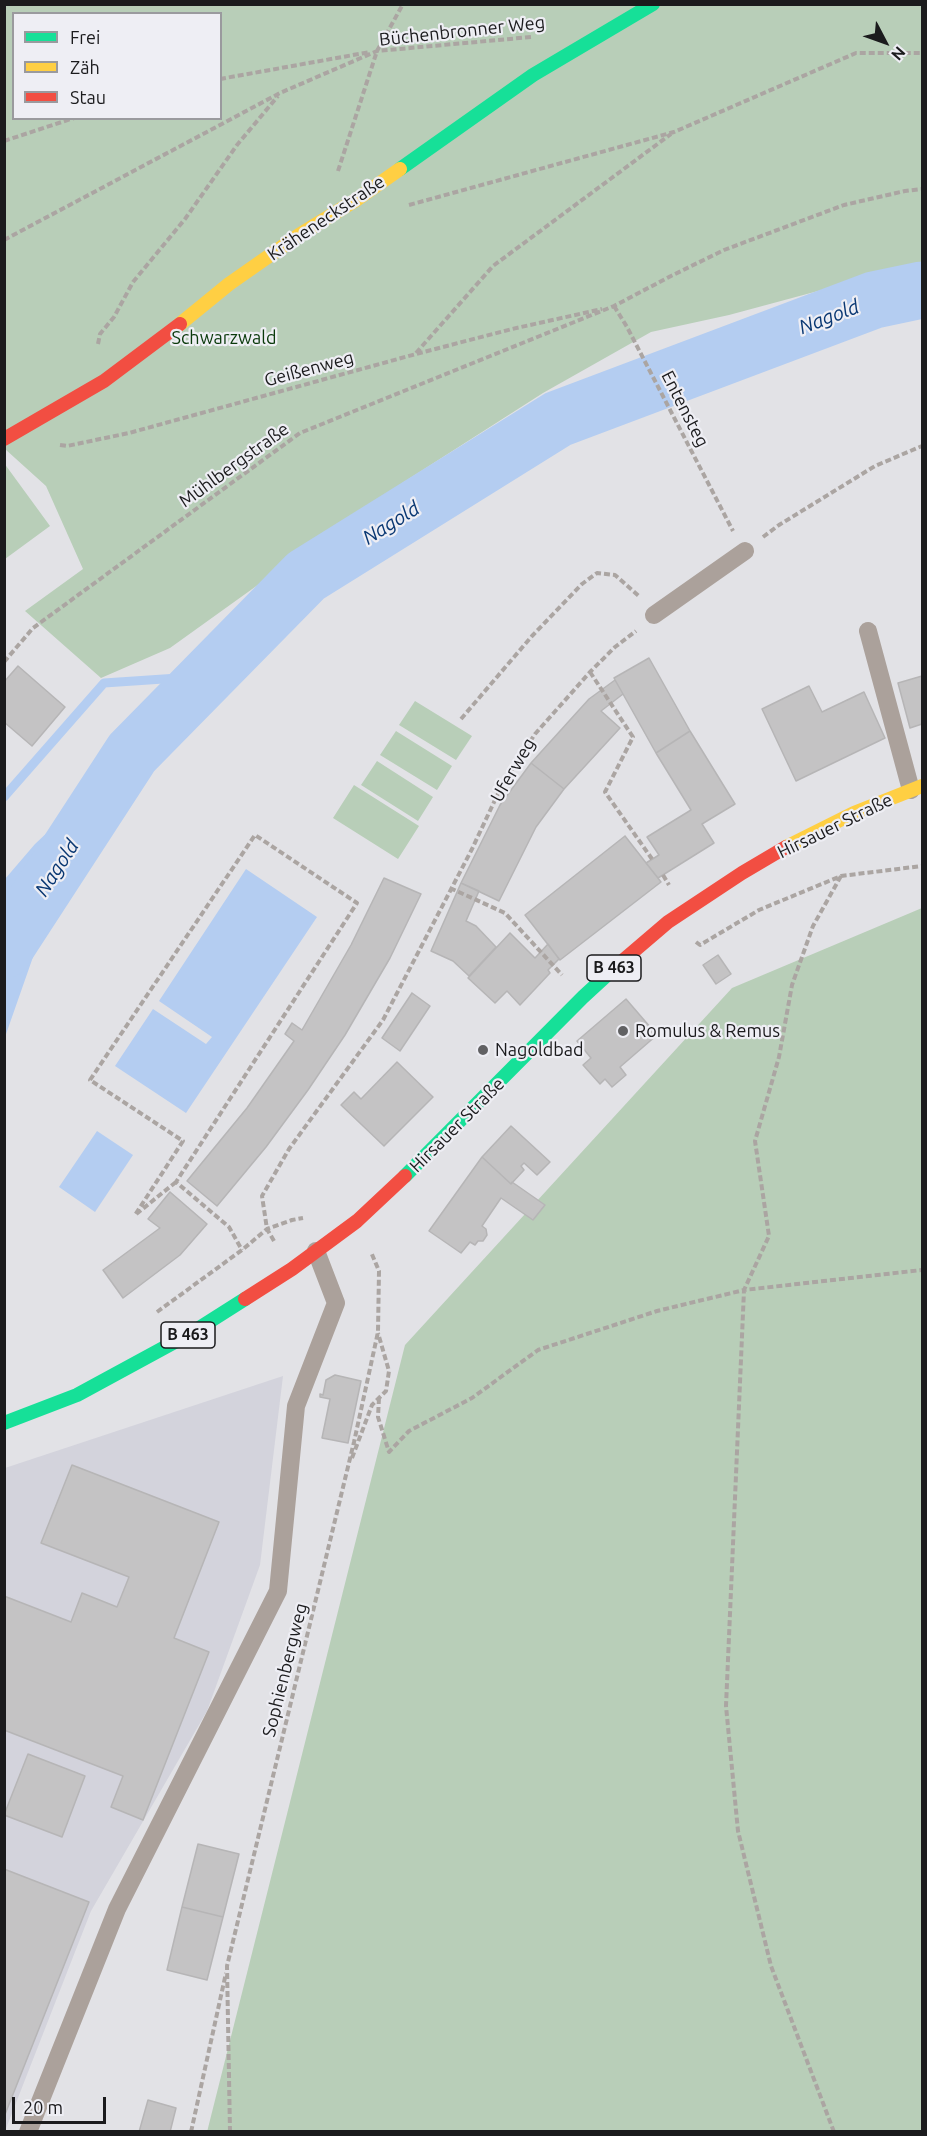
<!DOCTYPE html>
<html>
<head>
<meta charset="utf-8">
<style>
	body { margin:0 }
	#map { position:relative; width:927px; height:2136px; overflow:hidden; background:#e2e2e6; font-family:Ubuntu,sans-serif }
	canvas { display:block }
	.frame { position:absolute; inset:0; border:6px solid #1b1b1d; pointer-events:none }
	.legend { position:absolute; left:12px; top:12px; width:210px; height:108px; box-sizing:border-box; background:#eeeef4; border:2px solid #9a9a9e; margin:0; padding:8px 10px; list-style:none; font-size:18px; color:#1b1b1d }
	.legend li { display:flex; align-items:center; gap:12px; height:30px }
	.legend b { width:30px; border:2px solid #9a9a9e }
	.north { position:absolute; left:855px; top:12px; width:60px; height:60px; -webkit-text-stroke:4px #eeeef4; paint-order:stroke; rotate:131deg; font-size:16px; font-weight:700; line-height:24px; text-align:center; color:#1b1b1d }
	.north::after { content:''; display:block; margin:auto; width:21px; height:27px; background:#1b1b1d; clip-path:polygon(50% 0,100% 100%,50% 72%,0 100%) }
	.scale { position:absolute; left:12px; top:2097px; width:94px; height:27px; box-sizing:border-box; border:3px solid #1b1b1d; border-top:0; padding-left:8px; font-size:18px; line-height:21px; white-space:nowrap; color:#1b1b1d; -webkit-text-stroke:4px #eeeef4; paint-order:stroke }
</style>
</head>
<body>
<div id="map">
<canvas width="927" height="2136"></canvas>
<div class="frame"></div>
<ul class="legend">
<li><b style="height:8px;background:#16e098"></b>Frei</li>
<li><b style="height:8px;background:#ffcf43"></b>Zäh</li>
<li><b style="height:8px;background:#f24e42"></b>Stau</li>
</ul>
<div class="north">N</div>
<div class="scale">20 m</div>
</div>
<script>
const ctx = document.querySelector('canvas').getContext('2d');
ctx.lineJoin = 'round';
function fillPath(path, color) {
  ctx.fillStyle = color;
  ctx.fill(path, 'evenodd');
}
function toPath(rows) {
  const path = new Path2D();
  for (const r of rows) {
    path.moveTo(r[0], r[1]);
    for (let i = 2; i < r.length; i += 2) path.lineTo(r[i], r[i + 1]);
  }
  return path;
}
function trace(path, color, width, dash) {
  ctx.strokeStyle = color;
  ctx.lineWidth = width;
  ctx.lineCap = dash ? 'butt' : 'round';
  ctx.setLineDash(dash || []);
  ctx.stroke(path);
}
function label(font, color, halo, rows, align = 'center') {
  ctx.font = font + ' Ubuntu,sans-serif';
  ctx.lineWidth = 4.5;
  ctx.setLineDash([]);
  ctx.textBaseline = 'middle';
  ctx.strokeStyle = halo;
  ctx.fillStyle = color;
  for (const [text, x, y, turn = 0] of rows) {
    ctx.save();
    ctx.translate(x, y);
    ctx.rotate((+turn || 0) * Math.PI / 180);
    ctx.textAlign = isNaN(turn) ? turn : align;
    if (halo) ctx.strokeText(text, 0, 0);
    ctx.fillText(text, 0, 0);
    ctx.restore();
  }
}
fillPath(toPath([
	[283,1376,260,1565,207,1711,91,1911,5,2131,5,1468]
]), '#d3d3dc');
fillPath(toPath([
	[5,5,922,5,922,263,729,315,651,332,543,393,379,498,170,648,101,678,25,611,83,569,46,486,5,449],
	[14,14,220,14,220,118,14,118],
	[4,463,50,526,5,559,4,559],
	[415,701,472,736,456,760,399,725],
	[396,731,452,766,437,790,380,755],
	[377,761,433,797,418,821,361,785],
	[354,785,419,826,398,859,333,818],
	[922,908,922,2131,207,2132,405,1345,732,988]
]), '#b8ceb8');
fillPath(toPath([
	[132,753,40,937,5,1037,5,879,35,844],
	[246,869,317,917,186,1113,115,1066,153,1009,206,1044,212,1037,159,1001],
	[97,1131,133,1155,95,1212,59,1187]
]), '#b4cdf1');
trace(toPath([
	[4,797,104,683,208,676]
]), '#b4cdf1', 9);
trace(toPath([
	[4,950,132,753,306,576,558,419,874,300,922,290]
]), '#b4cdf1', 57);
const building = toPath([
	[649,658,690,731,656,753,614,678,649,658],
	[18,666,65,707,32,746,4,722,4,682,18,666],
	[922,676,922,724,910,728,898,683,922,676],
	[615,680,623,694,601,711,620,728,564,789,531,763,589,699,615,680],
	[809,686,822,712,864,692,885,738,796,781,762,709,809,686],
	[690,731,735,804,702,824,714,843,658,878,646,863,659,855,647,837,691,810,656,753,690,731],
	[531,763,564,789,536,827,499,901,461,883,500,805,531,763],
	[625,836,661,882,560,960,525,915,625,836],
	[384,878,421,894,390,958,345,1035,308,1090,266,1147,217,1206,187,1181,247,1108,294,1041,285,1034,292,1023,302,1030,351,945,384,878],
	[461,883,479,891,466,921,476,926,496,947,469,976,453,961,431,951,461,883],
	[510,933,535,958,548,944,559,959,548,970,550,973,520,1005,507,991,495,1003,468,978,510,933],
	[718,955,731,974,716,984,703,965,718,955],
	[412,993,430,1006,400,1051,382,1038,412,993],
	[626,999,657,1035,620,1067,626,1075,612,1087,605,1079,600,1084,583,1065,591,1058,577,1041,626,999],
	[397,1062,433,1097,384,1146,341,1105,354,1092,361,1099,397,1062],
	[511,1126,550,1162,537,1175,524,1163,521,1166,524,1170,511,1184,482,1157,511,1126],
	[482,1157,511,1184,512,1182,545,1205,533,1220,501,1198,482,1226,486,1229,487,1235,483,1241,478,1241,475,1245,470,1242,461,1253,429,1231,482,1157],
	[170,1192,207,1224,180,1255,123,1298,103,1270,160,1228,148,1219,170,1192],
	[335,1375,361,1381,348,1443,322,1438,330,1399,320,1397,320,1394,323,1395,326,1380,335,1375],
	[72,1465,219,1522,174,1638,209,1652,143,1820,111,1807,123,1776,4,1730,4,1596,71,1622,82,1593,117,1607,129,1577,41,1543,72,1465],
	[28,1754,85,1776,62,1837,4,1815,28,1754],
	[198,1844,239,1854,223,1917,182,1907,198,1844],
	[4,1869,89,1902,4,2117,4,1869],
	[182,1907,223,1917,207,1980,167,1970,182,1907],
	[148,2100,176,2108,170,2132,139,2132,148,2100]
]);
fillPath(building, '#c4c3c4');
trace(building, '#b6b5b6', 1.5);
trace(toPath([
	[220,79,370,52],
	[4,141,74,118],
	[338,171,377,51,403,4],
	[409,205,674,132,856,53,922,53],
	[4,240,280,93,377,51,531,37],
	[614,306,627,327,733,531],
	[98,344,100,334,114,317,133,282,185,219,237,145,278,96],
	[416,353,493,266,671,134],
	[60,445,67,446,129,433,416,354,512,329,602,309],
	[763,537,779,525,875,466,922,446],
	[4,662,33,628,300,433,614,306,671,276,724,250,844,205,905,191,922,189],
	[590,672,633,737,605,792,652,859],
	[461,719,532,636,582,584,597,573,615,575,640,597],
	[663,875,669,885],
	[450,888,505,913,562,975],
	[696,942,700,945,759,910,841,876,922,866],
	[176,1182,135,1215,183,1141,90,1080,255,835,357,903,176,1182,229,1227,242,1250],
	[274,1241,267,1229,262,1196,289,1149,383,1020,472,849,503,783,535,734,590,672,615,647,636,631],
	[157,1312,242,1250,267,1229,292,1220,303,1218],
	[379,1398,378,1417,389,1452,409,1431,472,1398,538,1350,657,1311,744,1290,769,1236,755,1141,779,1057,792,985,813,926,841,876],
	[352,1458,372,1405,386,1391,389,1371,378,1333],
	[191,2132,226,1973],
	[230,2132,227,1966,354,1442,378,1332,379,1271,371,1252],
	[834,2132,771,1966,738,1831,726,1706,744,1290,922,1270]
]), '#aba5a2', 4, [6, 3]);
trace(toPath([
	[654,615,745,551],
	[868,631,911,790],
	[28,2132,117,1909,278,1591,296,1406,336,1303,316,1251]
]), '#aba19b', 18);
trace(toPath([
	[400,169,533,75,653,4],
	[405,1176,583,997,620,963],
	[4,1423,77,1395,193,1332,245,1299]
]), '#16e098', 14);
trace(toPath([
	[180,324,229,284,299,235,356,200,400,169],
	[786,847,854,813,922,786]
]), '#ffcf43', 14);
trace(toPath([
	[4,439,104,381,180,324],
	[620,963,668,922,742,873,786,847],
	[245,1299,292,1269,357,1221,405,1176]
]), '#f24e42', 14);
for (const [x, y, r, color] of [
	[623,1031,6,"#616163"],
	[483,1050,6,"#616163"]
]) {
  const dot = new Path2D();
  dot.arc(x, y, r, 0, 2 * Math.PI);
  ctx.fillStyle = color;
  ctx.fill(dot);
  trace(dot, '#eeeef4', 2);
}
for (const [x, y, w] of [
	[614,968,54],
	[188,1335,54]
]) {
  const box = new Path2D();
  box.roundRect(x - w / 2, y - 13, w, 26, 4.5);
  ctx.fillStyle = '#eeeef4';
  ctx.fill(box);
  trace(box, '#1b1b1d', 1.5);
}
label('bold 16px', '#1b1b1d', null, [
	["B 463",614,968],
	["B 463",188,1335]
]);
label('18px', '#1b1b1d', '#eeeef4', [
	["Büchenbronner Weg",462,31,-6],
	["Kräheneckstraße",326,218,-34],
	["Geißenweg",309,369,-15],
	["Entensteg",685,409,63],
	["Mühlbergstraße",234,465,-36],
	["Uferweg",513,770,-60],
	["Hirsauer Straße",835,826,-26],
	["Hirsauer Straße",457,1125,-45],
	["Sophienbergweg",285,1670,-76]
]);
label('18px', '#0a3a0b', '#eeeef4', [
	["Schwarzwald",224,338]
]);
label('18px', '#1b1b1d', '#eeeef4', [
	["Romulus & Remus",635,1031],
	["Nagoldbad",495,1050]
], 'left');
label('italic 20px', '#0a3873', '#eeeef4', [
	["Nagold",829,317,-21],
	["Nagold",391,523,-32],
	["Nagold",57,868,-57]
]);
</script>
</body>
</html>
